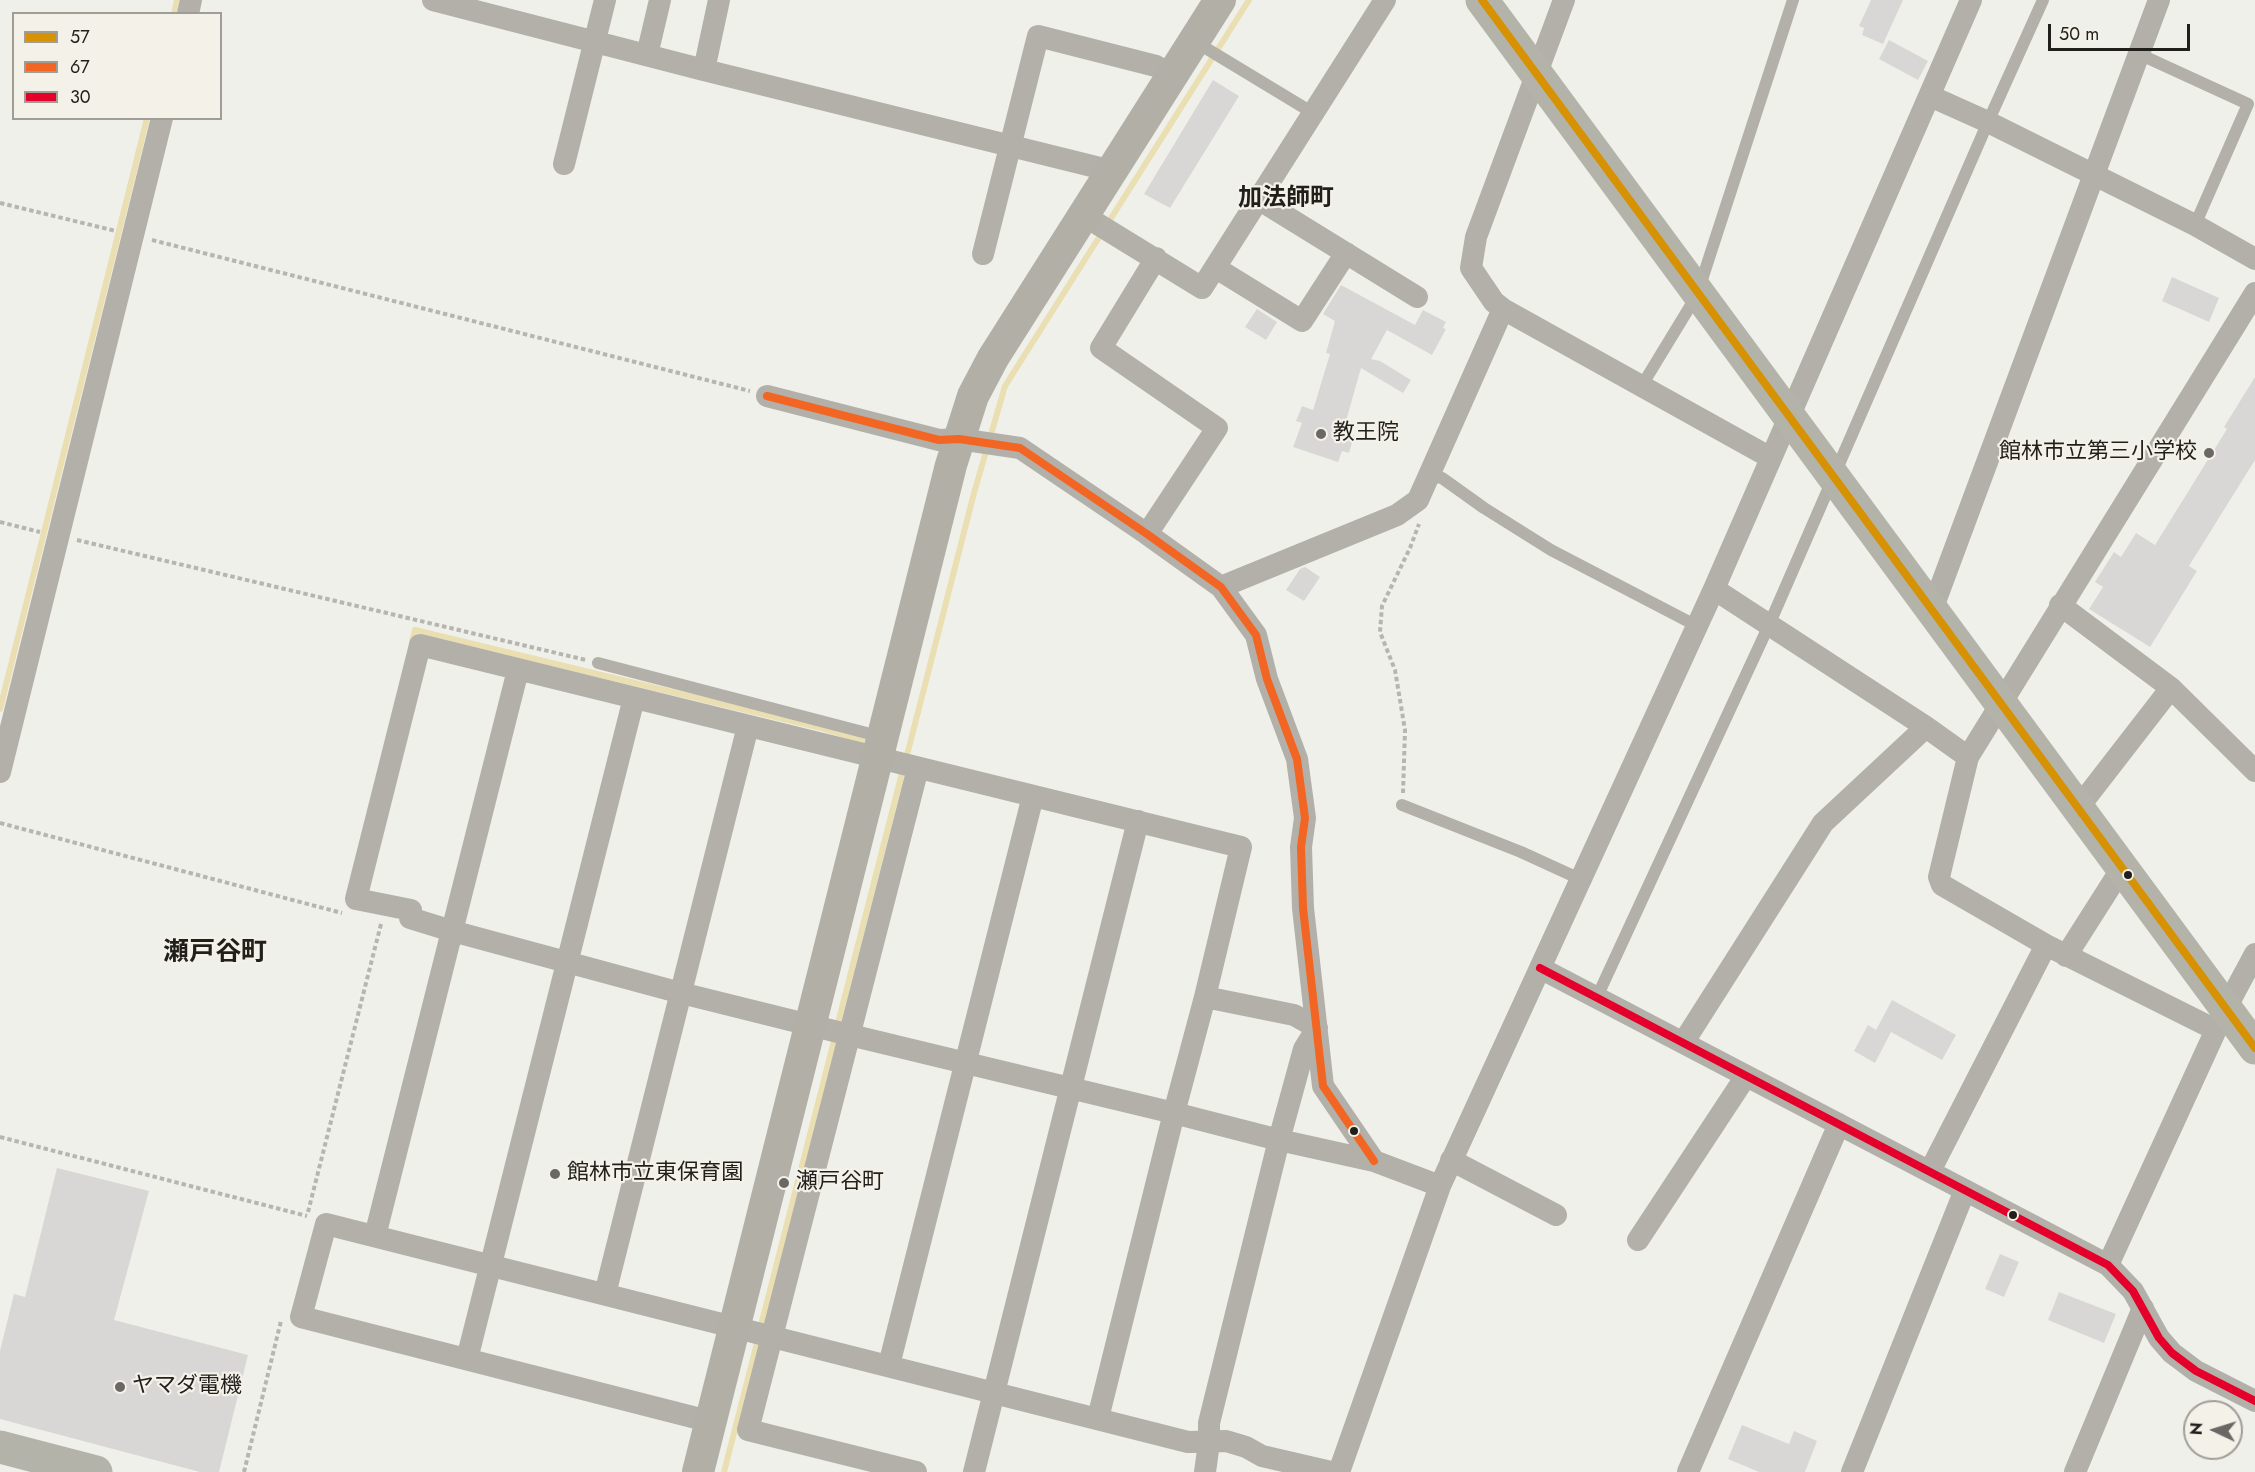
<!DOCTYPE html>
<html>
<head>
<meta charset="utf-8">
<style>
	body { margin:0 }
	#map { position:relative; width:2255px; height:1472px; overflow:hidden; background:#f0f0eb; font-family:Jost,sans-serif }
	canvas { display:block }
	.legend { position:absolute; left:12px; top:12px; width:210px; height:108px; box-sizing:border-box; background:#f3f1e8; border:2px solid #9f9d96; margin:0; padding:8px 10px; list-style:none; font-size:18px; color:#201f1c }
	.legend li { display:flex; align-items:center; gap:12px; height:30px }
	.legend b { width:30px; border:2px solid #9f9d96 }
	.north { position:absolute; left:2183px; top:1400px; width:60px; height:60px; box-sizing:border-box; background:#f3f1e8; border:2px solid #9f9d96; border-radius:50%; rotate:274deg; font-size:16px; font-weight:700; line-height:24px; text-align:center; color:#201f1c }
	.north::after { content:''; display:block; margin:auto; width:21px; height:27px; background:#696864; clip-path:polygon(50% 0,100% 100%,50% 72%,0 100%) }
	.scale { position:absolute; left:2048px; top:24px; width:142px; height:27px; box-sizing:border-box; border:3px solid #201f1c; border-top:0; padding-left:8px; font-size:18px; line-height:21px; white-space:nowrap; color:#201f1c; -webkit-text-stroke:4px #f3f1e8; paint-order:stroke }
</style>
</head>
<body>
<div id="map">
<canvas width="2255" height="1472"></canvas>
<ul class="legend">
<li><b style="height:8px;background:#d79204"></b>57</li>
<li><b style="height:8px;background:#f26522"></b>67</li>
<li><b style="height:8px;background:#e4002b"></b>30</li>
</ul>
<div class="north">N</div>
<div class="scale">50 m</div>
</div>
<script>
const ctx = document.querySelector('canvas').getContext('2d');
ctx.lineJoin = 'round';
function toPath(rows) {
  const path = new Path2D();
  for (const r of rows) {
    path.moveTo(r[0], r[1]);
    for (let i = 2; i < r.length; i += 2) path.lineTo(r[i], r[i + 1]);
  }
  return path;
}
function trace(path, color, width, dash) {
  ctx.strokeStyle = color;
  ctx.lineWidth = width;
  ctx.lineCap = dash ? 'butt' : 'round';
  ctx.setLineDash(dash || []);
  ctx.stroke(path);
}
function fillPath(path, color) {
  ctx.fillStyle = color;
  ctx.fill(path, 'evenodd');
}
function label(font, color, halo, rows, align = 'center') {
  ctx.font = font + ' Jost,"Noto Sans JP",sans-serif';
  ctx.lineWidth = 4.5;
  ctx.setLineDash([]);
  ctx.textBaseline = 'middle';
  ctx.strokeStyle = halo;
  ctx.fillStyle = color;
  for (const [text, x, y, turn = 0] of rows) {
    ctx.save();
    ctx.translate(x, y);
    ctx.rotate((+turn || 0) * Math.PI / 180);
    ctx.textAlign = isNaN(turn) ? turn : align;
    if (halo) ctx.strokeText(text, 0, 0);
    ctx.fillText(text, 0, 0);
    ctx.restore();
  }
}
trace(toPath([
	[174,14,177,0],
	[412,642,415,630,821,728,873,744],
	[0,709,147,118],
	[906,759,974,493,1005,386,1249,0],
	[837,1027,903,769],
	[760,1329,835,1037],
	[724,1472,758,1339]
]), '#eadfb2', 6);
fillPath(toPath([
	[1871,0,1903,0,1883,44,1862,35,1864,28,1859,26],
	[1889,40,1928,61,1918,80,1879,59],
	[1213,80,1239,96,1170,208,1144,194],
	[2172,277,2219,298,2209,322,2162,301],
	[1341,285,1415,325,1423,310,1446,322,1443,328,1446,329,1432,355,1387,330,1371,359,1380,361,1411,380,1403,393,1361,368,1346,421,1351,423,1347,434,1354,436,1349,453,1342,451,1338,462,1293,447,1302,423,1296,421,1302,406,1313,410,1330,354,1326,353,1335,321,1323,314],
	[1257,309,1277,322,1266,340,1245,327],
	[2255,377,2255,460,2189,566,2197,571,2150,647,2089,609,2103,587,2095,582,2114,552,2121,557,2136,533,2155,545,2227,429,2224,427],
	[1305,567,1320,577,1304,601,1286,590,1300,569],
	[1892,1000,1956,1035,1942,1060,1891,1032,1875,1063,1854,1051,1868,1025,1876,1030],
	[57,1168,149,1191,114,1320,248,1355,219,1472,200,1472,0,1419,0,1351,14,1294,25,1297],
	[2000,1254,2019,1262,2004,1297,1985,1289],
	[2059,1292,2116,1314,2104,1343,2048,1320],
	[1742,1425,1789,1444,1794,1431,1817,1441,1805,1472,1759,1472,1728,1459]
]), '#d8d7d6');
trace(toPath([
	[0,203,116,231],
	[152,240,750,391],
	[0,522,40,532],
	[77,540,586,660],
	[1403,793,1405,730,1395,670,1380,632,1382,606,1410,548,1419,524],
	[0,823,342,913],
	[0,1137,307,1216],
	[308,1212,381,924],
	[244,1472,281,1321]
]), '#b7b5af', 4, [4.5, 3]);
trace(toPath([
	[1194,41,1313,113],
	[2139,54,2248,104,2195,225],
	[1641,387,1697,295,1793,0],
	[1430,476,1442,478,1484,508,1551,550,1697,626],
	[598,663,882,737],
	[1402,805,1521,852,1580,879],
	[1597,997,1769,625,1988,122,2043,0]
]), '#b2b0a8', 12);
trace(toPath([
	[433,0,704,70,1112,171],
	[1564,0,1476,237,1471,268,1494,302,1503,309,1771,458],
	[188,14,191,0],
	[647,55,660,0],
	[704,70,719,0],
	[1930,96,1988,122,2195,225,2255,259],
	[564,164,605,0],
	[1258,199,1417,297],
	[1083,215,1202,288,1385,0],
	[983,254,1038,36,1156,66,1172,75],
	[1216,268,1302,321,1346,253],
	[767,396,939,440,959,439,1020,448,1147,534,1221,587,1256,635,1267,679,1297,759,1305,818,1301,847,1303,908,1323,1086,1374,1161],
	[1147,534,1217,428,1101,348,1156,258],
	[1221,587,1397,515,1418,500,1503,309],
	[1714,589,1926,727,1968,757],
	[2060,605,2171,688,2078,808],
	[1932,610,2159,0],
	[2171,688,2255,771],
	[0,772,162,118],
	[2066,956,2122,868],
	[1540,968,2108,1265,2133,1291,2159,1338,2172,1353,2196,1371,2255,1401],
	[2216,1030,2046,945,1942,885,1939,877,1968,757,2255,293],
	[1683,1043,1823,823,1926,727],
	[1451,1160,1556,1215],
	[1930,1171,2046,945],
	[375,1236,518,670],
	[1638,1240,1746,1076],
	[2108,1265,2226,1008,2255,954],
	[605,1294,748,726],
	[467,1359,634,698],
	[889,1365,1033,796],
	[1098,1418,1174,1113,1205,997,1241,847,420,645,356,899,411,910,410,918,452,931,681,993,850,1035,966,1063,1174,1113,1279,1140,1374,1161,1440,1186],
	[712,1422,301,1317,326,1224,1188,1442,1226,1441,1246,1447,1262,1456,1331,1472],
	[916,1472,748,1430,918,768],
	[974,1472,1138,821],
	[1205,1472,1209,1443,1209,1423,1279,1140,1304,1049,1317,1028,1294,1015,1205,997],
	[1339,1472,1440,1186,1714,589,1971,0],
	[1688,1472,1839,1124],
	[1852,1472,1965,1190],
	[2075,1472,2143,1308]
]), '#b2b0a8', 22);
trace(toPath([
	[698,1472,951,465,973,396,993,358,1220,0]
]), '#b1afa6', 32);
trace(toPath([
	[1482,0,2255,1048],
	[0,1447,96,1472]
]), '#b4b3a9', 33);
trace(toPath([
	[1482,0,2255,1048]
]), '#d79204', 8);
trace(toPath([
	[767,396,939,440,959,439,1020,448,1147,534,1221,587,1256,635,1267,679,1297,759,1305,818,1301,847,1303,908,1323,1086,1374,1161]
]), '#f26522', 8);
trace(toPath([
	[1540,968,2108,1265,2133,1291,2159,1338,2172,1353,2196,1371,2255,1401]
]), '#e4002b', 8);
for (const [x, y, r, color] of [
	[1321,434,6,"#696864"],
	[2209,453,6,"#696864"],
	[2128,875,5,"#201f1c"],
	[1354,1131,5,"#201f1c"],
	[555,1174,6,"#696864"],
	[784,1183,6,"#696864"],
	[2013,1215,5,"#201f1c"],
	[120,1387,6,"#696864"]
]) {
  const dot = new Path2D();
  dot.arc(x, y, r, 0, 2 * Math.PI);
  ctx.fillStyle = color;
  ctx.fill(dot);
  trace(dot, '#f3f1e8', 2);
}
label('22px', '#201f1c', '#f3f1e8', [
	["教王院",1333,434],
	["館林市立第三小学校",2197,453,"right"],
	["館林市立東保育園",567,1174],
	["瀬戸谷町",796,1183],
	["ヤマダ電機",132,1387]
], 'left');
label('bold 24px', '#201f1c', '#f3f1e8', [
	["加法師町",1286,199]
]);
label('bold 26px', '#201f1c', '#f3f1e8', [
	["瀬戸谷町",215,954]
]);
</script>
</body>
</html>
